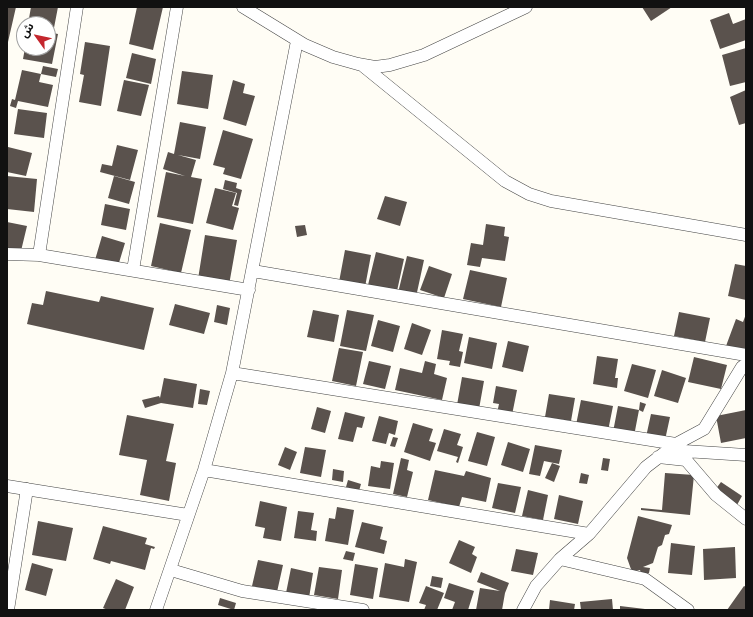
<!DOCTYPE html>
<html>
<head>
<meta charset="utf-8">
<style>
	body { margin:0 }
	#map { position:relative; width:753px; height:617px; overflow:hidden; background:#fffdf5; font-family:"Times New Roman","Noto Sans Arabic",serif }
	canvas { display:block }
	.frame { position:absolute; inset:0; border:8px solid #111; pointer-events:none }
	.north { position:absolute; left:16px; top:16px; width:40px; height:40px; box-sizing:border-box; background:#fff; border:1px solid #a0a0a0; border-radius:50%; rotate:303deg; font-size:11px; font-weight:700; line-height:16px; text-align:center; color:#111 }
	.north::after { content:''; display:block; margin:auto; width:14px; height:18px; background:#c4262e; clip-path:polygon(50% 0,100% 100%,50% 72%,0 100%) }
</style>
</head>
<body>
<div id="map">
<canvas width="753" height="617"></canvas>
<div class="frame"></div>
<div class="north">ش</div>
</div>
<script>
const ctx = document.querySelector('canvas').getContext('2d');
ctx.lineJoin = 'round';
function fillPath(path, color) {
  ctx.fillStyle = color;
  ctx.fill(path, 'evenodd');
}
function toPath(rows) {
  const path = new Path2D();
  for (const r of rows) {
    path.moveTo(r[0], r[1]);
    for (let i = 2; i < r.length; i += 2) path.lineTo(r[i], r[i + 1]);
  }
  return path;
}
function trace(path, color, width, dash) {
  ctx.strokeStyle = color;
  ctx.lineWidth = width;
  ctx.lineCap = dash ? 'butt' : 'round';
  ctx.setLineDash(dash || []);
  ctx.stroke(path);
}
fillPath(toPath([
	[7,7,16,7,8,42,7,42],
	[31,7,58,7,53,33,58,34,52,64,23,59,25,48,48,48,48,24,28,24],
	[137,7,163,7,153,50,129,44],
	[642,7,672,7,651,21],
	[729,13,733,24,746,19,746,40,720,49,710,20],
	[85,42,110,46,101,106,79,102,84,75,80,74],
	[746,48,746,82,730,86,722,55],
	[132,53,156,59,151,84,126,78],
	[43,66,58,69,56,77,41,74],
	[22,70,41,74,39,82,53,85,48,107,18,101,16,108,10,106,12,99,15,100],
	[182,71,213,75,208,109,177,104],
	[124,80,149,85,141,116,117,111],
	[233,80,245,84,243,93,255,96,246,126,223,119],
	[746,90,746,123,739,125,730,97],
	[18,109,47,113,44,138,14,134],
	[180,122,206,127,200,159,178,155,196,160,191,177,202,179,193,224,157,217,166,172,185,176,163,169,168,152,174,154],
	[223,130,253,139,241,179,223,174,225,168,213,165],
	[117,145,138,150,130,180,100,172,102,164,112,166],
	[8,147,32,153,26,176,7,172],
	[7,176,37,179,34,212,7,209],
	[114,176,135,182,129,204,108,198],
	[225,180,237,183,236,188,242,190,238,206,234,205,237,193,223,189],
	[215,188,236,193,232,206,239,208,233,230,206,223],
	[385,196,407,202,400,226,377,219],
	[105,204,130,209,126,230,101,225],
	[7,222,27,226,21,251,7,249],
	[160,223,191,230,181,273,151,266],
	[486,224,505,227,504,236,509,237,505,261,482,258,480,267,467,265,471,243,483,245],
	[305,225,307,235,297,237,295,226],
	[205,235,237,240,229,285,198,279],
	[102,236,125,243,118,266,95,260],
	[345,250,371,255,365,287,339,282],
	[376,252,404,259,397,291,368,285],
	[407,256,424,260,416,297,398,293],
	[735,264,746,266,746,300,728,296],
	[429,266,452,274,444,298,420,290],
	[470,270,507,278,501,307,463,299],
	[46,291,99,302,101,296,154,308,144,350,27,324,32,303,43,305],
	[175,304,210,313,204,334,169,325],
	[217,305,230,308,227,325,214,322],
	[313,310,339,315,334,342,307,337],
	[347,310,374,315,366,351,340,346],
	[679,312,710,318,705,342,674,336],
	[746,314,746,348,744,353,726,346,736,319,743,322],
	[378,320,400,326,393,352,371,346],
	[412,323,431,330,422,355,404,349],
	[442,330,463,334,459,351,463,352,460,367,449,365,450,361,437,359],
	[469,337,497,343,492,369,464,363],
	[508,341,529,346,523,372,502,367],
	[339,348,363,352,356,386,332,381],
	[597,356,618,359,615,378,618,378,617,388,593,384],
	[694,357,727,365,721,389,688,382],
	[369,361,391,366,385,389,363,384],
	[425,361,436,364,434,374,447,378,442,400,395,390,400,368,422,373],
	[632,364,656,370,648,398,624,391],
	[662,370,686,378,678,403,654,396],
	[462,377,484,381,479,409,457,405],
	[164,378,197,384,193,408,161,403,145,408,142,400,159,396,160,398],
	[496,386,517,390,512,415,497,413,499,404,493,403],
	[200,389,210,391,207,405,198,404],
	[549,394,575,398,571,421,545,417],
	[581,400,613,406,608,431,576,425],
	[640,402,646,404,643,412,639,410,634,436,613,432,618,406,639,410],
	[317,407,331,411,325,433,311,429],
	[746,410,746,438,721,443,716,416],
	[345,412,365,417,362,428,357,427,353,442,338,439],
	[651,414,670,417,665,440,646,437],
	[127,415,174,424,166,461,176,463,169,501,140,495,147,460,119,455],
	[379,416,398,421,395,435,389,433,386,444,372,441],
	[413,423,433,429,429,441,436,443,430,461,404,452],
	[444,429,461,434,457,445,463,447,458,463,456,462,458,457,437,451],
	[477,432,495,437,487,466,468,461],
	[393,437,398,438,395,447,390,446],
	[508,442,530,449,523,472,501,465],
	[535,445,562,450,559,464,544,461,540,476,529,474],
	[285,447,297,452,290,470,278,465],
	[305,447,326,450,321,477,300,473],
	[401,458,409,460,407,470,413,472,407,497,393,494],
	[603,458,610,459,608,471,601,470],
	[381,461,394,463,390,489,368,486,371,466,380,468],
	[552,463,560,466,554,482,545,478],
	[333,469,344,471,343,482,332,480],
	[435,470,464,476,466,471,491,478,486,502,462,497,459,507,428,500],
	[581,473,589,475,587,484,579,483],
	[665,473,694,475,690,515,641,510,641,508,662,510],
	[348,480,361,484,359,491,346,487],
	[721,482,742,496,737,505,715,490],
	[498,483,521,487,515,513,492,508],
	[528,490,548,495,543,520,522,516],
	[559,495,583,501,578,524,554,519],
	[260,501,287,507,281,541,263,538,265,528,255,526],
	[337,507,354,510,348,545,325,541,329,518,335,519],
	[298,511,314,513,311,530,317,531,316,541,294,538],
	[638,516,672,525,669,534,665,535,662,545,658,547,653,563,643,567,650,568,649,573,642,576,640,570,632,572,627,558],
	[38,521,73,528,66,561,32,555],
	[362,522,383,527,380,539,387,541,384,554,355,547],
	[103,526,147,538,145,544,155,547,154,549,151,548,145,570,111,561,110,564,93,559],
	[459,540,475,547,472,554,477,557,471,573,449,563],
	[671,543,695,546,692,575,668,573],
	[735,547,736,578,704,580,703,549],
	[516,549,538,553,533,575,511,571],
	[346,551,355,553,353,561,343,559],
	[405,559,417,562,409,602,379,597,385,563,404,567],
	[258,560,283,565,277,592,252,586],
	[32,563,53,569,46,596,25,590],
	[355,564,378,568,373,599,350,595],
	[319,567,342,570,338,599,314,595],
	[291,568,313,573,309,598,286,593],
	[481,572,509,583,505,593,502,610,476,610,480,588,500,591,477,582],
	[432,576,443,578,441,588,430,586],
	[116,579,134,587,125,610,108,610,103,608],
	[449,583,474,591,468,610,452,610,455,602,444,598],
	[426,586,444,593,437,610,424,610,426,605,419,603],
	[744,586,746,587,746,610,727,610],
	[220,598,236,603,234,610,218,605],
	[612,599,613,610,581,610,580,602],
	[550,600,575,604,574,610,549,610],
	[620,606,645,609,645,610,620,610]
]), '#5a524d');
const street = toPath([
	[243,7,305,45,333,57,358,64,375,67,390,65,424,55,526,7],
	[362,65,505,181,529,194,551,201,746,235],
	[7,254,39,255,249,290],
	[39,255,77,7],
	[133,270,177,7],
	[253,271,746,355],
	[232,373,676,444],
	[669,450,746,455],
	[658,457,686,460,716,495,746,519],
	[204,470,589,534],
	[7,486,188,515],
	[560,559,645,579,688,610],
	[171,570,242,591,363,610],
	[8,610,27,489],
	[156,610,204,470,232,373,297,41],
	[523,610,536,586,560,559,589,534,646,467,676,444,704,429,742,367,746,364]
]);
trace(street, '#444', 13);
trace(street, '#fff', 12);
</script>
</body>
</html>
